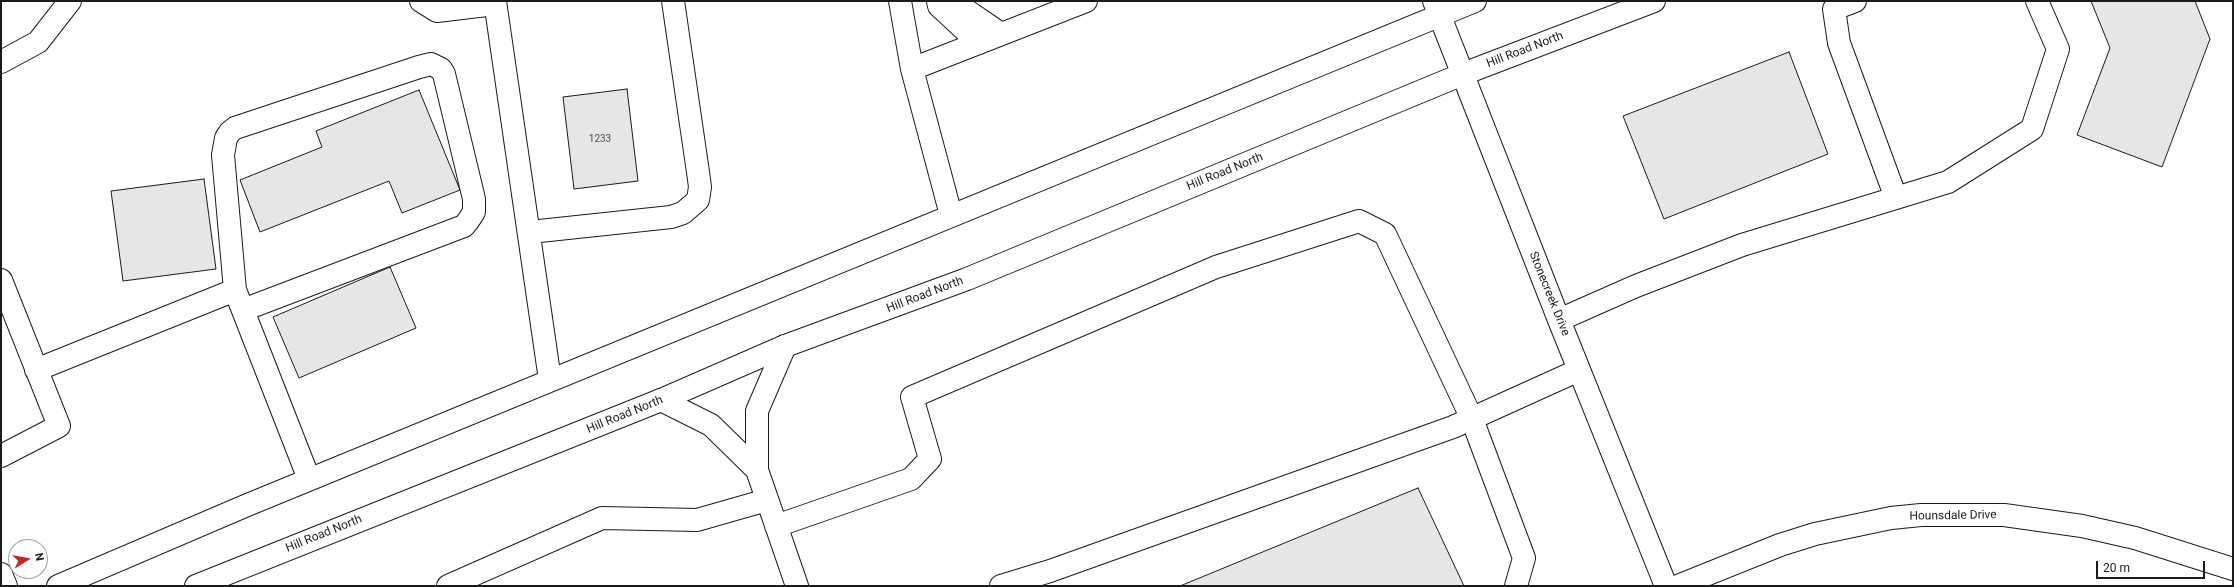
<!DOCTYPE html>
<html>
<head>
<meta charset="utf-8">
<style>
	body { margin:0 }
	#map { position:relative; width:2234px; height:587px; overflow:hidden; background:#fff; font-family:Roboto,sans-serif }
	canvas { display:block }
	.frame { position:absolute; inset:0; border:2px solid #1a1a1a; pointer-events:none }
	.north { position:absolute; left:8px; top:539px; width:40px; height:40px; box-sizing:border-box; background:#fff; border:1px solid #a3a3a3; border-radius:50%; rotate:79deg; font-size:11px; font-weight:700; line-height:16px; text-align:center; color:#1a1a1a }
	.north::after { content:''; display:block; margin:auto; width:14px; height:18px; background:#c62828; clip-path:polygon(50% 0,100% 100%,50% 72%,0 100%) }
	.scale { position:absolute; left:2096px; top:561px; width:109px; height:18px; box-sizing:border-box; border:2px solid #1a1a1a; border-top:0; padding-left:5px; font-size:12px; line-height:14px; white-space:nowrap; color:#1a1a1a; -webkit-text-stroke:3px #fff; paint-order:stroke }
</style>
</head>
<body>
<div id="map">
<canvas width="2234" height="587"></canvas>
<div class="frame"></div>
<div class="north">N</div>
<div class="scale">20 m</div>
</div>
<script>
const ctx = document.querySelector('canvas').getContext('2d');
ctx.lineJoin = 'round';
function fillPath(path, color) {
  ctx.fillStyle = color;
  ctx.fill(path, 'evenodd');
}
function toPath(rows) {
  const path = new Path2D();
  for (const r of rows) {
    path.moveTo(r[0], r[1]);
    for (let i = 2; i < r.length; i += 2) path.lineTo(r[i], r[i + 1]);
  }
  return path;
}
function trace(path, color, width, dash) {
  ctx.strokeStyle = color;
  ctx.lineWidth = width;
  ctx.lineCap = dash ? 'butt' : 'round';
  ctx.setLineDash(dash || []);
  ctx.stroke(path);
}
function label(font, color, halo, rows, align = 'center') {
  ctx.font = font + ' Roboto,sans-serif';
  ctx.lineWidth = 3;
  ctx.setLineDash([]);
  ctx.textBaseline = 'middle';
  ctx.strokeStyle = halo;
  ctx.fillStyle = color;
  for (const [text, x, y, turn = 0] of rows) {
    ctx.save();
    ctx.translate(x, y);
    ctx.rotate((+turn || 0) * Math.PI / 180);
    ctx.textAlign = isNaN(turn) ? turn : align;
    if (halo) ctx.strokeText(text, 0, 0);
    ctx.fillText(text, 0, 0);
    ctx.restore();
  }
}
const building = toPath([
	[2091,1,2195,1,2210,39,2162,167,2077,135,2110,48,2091,1],
	[1789,52,1828,154,1664,219,1623,116,1789,52],
	[627,89,638,181,574,189,563,97,627,89],
	[419,90,460,190,402,213,389,181,260,232,240,180,322,147,316,131,419,90],
	[204,179,216,269,123,281,111,191,204,179],
	[390,267,416,328,299,378,273,317,390,267],
	[1418,488,1464,586,1180,586,1418,488]
]);
fillPath(building, '#e6e6e6');
trace(building, '#1a1a1a', 1);
const minor = toPath([
	[421,1,437,11,495,4],
	[495,1,550,380],
	[900,1,912,69,951,215],
	[938,1,939,6,979,43],
	[961,1,963,8,1001,34],
	[1434,1,1559,320,1666,586],
	[1855,1,1834,9,1839,43,1896,198],
	[1,62,38,42,70,1],
	[912,69,1086,1],
	[530,232,671,217,683,213,698,200,700,187,698,172,673,1],
	[1,280,59,426,1,456],
	[235,290,223,155,226,138,230,132,235,128,419,67,431,64,441,69,444,74,474,199,474,212,468,221,464,226,243,310],
	[1559,320,1636,286,1742,245,1948,182,2032,129,2058,49,2037,1],
	[785,346,757,411,757,470,797,586],
	[36,370,235,290,309,479],
	[661,400,711,425,757,470],
	[776,526,911,479,930,459,912,397,1216,267,1359,221,1385,234,1472,419,1524,558,1516,586],
	[1,574,6,586],
	[448,586,602,518,697,520,767,500],
	[1001,586,1050,571,1453,427,1579,370],
	[1678,586,1780,545,1815,534,1891,518,1921,515,2004,515,2082,526,2135,538,2233,569]
]);
const highway = toPath([
	[58,586,245,506,1475,1],
	[196,586,661,400,785,346,967,279,1463,74,1654,1]
]);
trace(minor, '#1a1a1a', 24);
trace(highway, '#1a1a1a', 24);
trace(minor, '#fff', 22);
trace(highway, '#fff', 22);
label('10px', '#4d4d4d', null, [
	["1233",600,139]
]);
label('12px', '#1a1a1a', '#fff', [
	["Hill Road North",1525,50,-21],
	["Hill Road North",1225,172,-22],
	["Stonecreek Drive",1549,294,68],
	["Hill Road North",925,295,-21],
	["Hill Road North",625,415,-22],
	["Hounsdale Drive",1953,516,-1],
	["Hill Road North",324,534,-22]
]);
</script>
</body>
</html>
